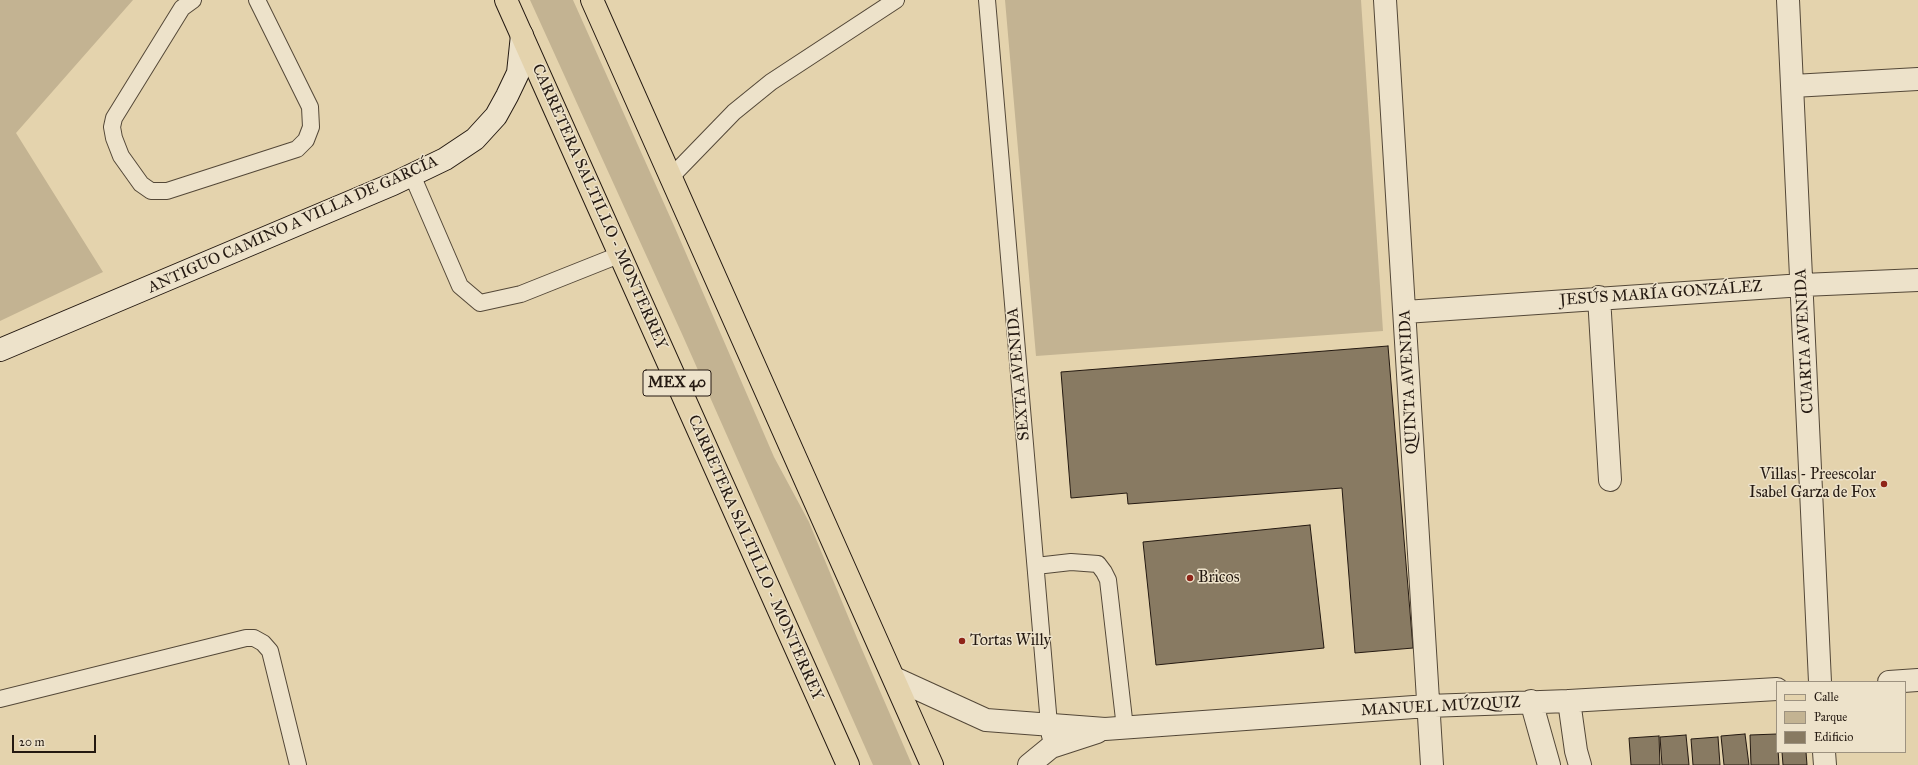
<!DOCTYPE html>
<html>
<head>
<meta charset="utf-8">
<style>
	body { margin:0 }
	#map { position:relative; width:1918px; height:765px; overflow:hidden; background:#e4d3ad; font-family:"IM FELL Great Primer",serif }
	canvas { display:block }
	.legend { position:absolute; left:1776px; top:681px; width:130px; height:72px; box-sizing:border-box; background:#ede2ca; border:1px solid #9d9280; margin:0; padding:5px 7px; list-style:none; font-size:12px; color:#241911 }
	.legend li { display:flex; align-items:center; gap:8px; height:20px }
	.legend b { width:20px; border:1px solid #9d9280 }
	.scale { position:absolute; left:12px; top:735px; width:84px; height:18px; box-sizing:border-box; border:2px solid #241911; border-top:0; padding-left:5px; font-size:12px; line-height:14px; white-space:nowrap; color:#241911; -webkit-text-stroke:3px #ede2ca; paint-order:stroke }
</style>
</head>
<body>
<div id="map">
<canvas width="1918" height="765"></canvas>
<ul class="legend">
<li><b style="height:5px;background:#e4d3ad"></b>Calle</li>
<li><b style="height:11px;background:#c3b392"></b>Parque</li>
<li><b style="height:11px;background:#887a62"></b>Edificio</li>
</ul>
<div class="scale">20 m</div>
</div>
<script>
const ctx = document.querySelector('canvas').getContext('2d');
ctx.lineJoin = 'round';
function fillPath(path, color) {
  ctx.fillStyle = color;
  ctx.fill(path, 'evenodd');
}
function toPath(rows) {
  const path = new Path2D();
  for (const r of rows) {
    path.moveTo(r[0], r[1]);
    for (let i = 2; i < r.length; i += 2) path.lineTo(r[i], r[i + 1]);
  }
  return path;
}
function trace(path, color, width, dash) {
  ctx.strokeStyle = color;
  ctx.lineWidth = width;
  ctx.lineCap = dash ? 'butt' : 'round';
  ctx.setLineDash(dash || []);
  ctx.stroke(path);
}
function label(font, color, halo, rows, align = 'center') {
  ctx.font = font + ' "IM FELL Great Primer",serif';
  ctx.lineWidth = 3;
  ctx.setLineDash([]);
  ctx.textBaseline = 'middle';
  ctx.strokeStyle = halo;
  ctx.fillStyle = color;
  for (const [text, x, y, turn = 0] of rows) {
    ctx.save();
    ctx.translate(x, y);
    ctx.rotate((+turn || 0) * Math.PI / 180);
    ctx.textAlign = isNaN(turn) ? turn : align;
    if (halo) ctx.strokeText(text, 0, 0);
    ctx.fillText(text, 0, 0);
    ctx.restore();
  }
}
fillPath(toPath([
	[0,0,133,0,16,133,103,272,0,321],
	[530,0,573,0,675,228,774,457,809,522,857,638,912,765,873,765,682,334],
	[1005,0,1361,0,1383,331,1036,356]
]), '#c3b392');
const building = toPath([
	[1388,346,1413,648,1355,653,1342,488,1128,504,1127,493,1071,498,1061,372,1388,346],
	[1310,525,1324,648,1156,665,1143,542,1310,525],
	[1745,734,1749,765,1724,765,1721,736,1745,734],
	[1777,734,1779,765,1751,765,1750,735,1777,734],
	[1686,735,1689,765,1662,765,1660,737,1686,735],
	[1659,736,1660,765,1631,765,1629,738,1659,736],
	[1718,737,1720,765,1693,765,1691,739,1718,737],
	[1782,752,1806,752,1807,765,1783,765,1782,752]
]);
fillPath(building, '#887a62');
trace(building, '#241911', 1);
const lane = toPath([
	[193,0,182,8,114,118,112,127,114,138,121,156,141,184,151,191,167,191,297,149,306,140,311,127,310,107,257,0],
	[987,0,1050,736],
	[412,175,460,286,480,303,521,294,619,255],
	[670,178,734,112,771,82,896,0],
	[1036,566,1071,562,1098,564,1104,572,1108,580,1125,728],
	[0,699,246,638,254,638,263,643,270,651,298,765]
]);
const street = toPath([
	[1385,0,1432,765],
	[1788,0,1820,682],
	[1793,86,1918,79],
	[1599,297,1610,480],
	[1405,312,1803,285,1918,280],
	[894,678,986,720,1105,729,1428,706,1569,701,1777,689],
	[1889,682,1918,680],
	[1531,701,1549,765],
	[1569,701,1576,751,1580,765],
	[1824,752,1825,765],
	[1029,765,1051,747,1097,732]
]);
const secondary = toPath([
	[0,350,393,184,445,159,475,139,496,116,507,96,518,73,522,35]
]);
const primary = toPath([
	[506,0,848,765],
	[592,0,932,765]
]);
trace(lane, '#544838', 18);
trace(street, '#544838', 24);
trace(secondary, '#241911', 24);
trace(primary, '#241911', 24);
trace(lane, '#ede2ca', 16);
trace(street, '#ede2ca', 22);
trace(secondary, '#ede2ca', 22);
trace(primary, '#e4d3ad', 22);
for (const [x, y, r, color] of [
	[1884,484,4,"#8f2418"],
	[1190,578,4,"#8f2418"],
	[962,641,4,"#8f2418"]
]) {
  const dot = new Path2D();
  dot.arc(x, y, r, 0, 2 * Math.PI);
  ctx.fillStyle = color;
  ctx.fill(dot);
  trace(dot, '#ede2ca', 1.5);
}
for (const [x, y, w] of [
	[677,383,68]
]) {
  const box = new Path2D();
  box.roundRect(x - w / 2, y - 13, w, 26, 3);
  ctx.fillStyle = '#ede2ca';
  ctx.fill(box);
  trace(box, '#241911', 1);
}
label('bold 15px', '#241911', null, [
	["MEX 40",677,383]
]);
label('16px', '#241911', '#ede2ca', [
	["CARRETERA SALTILLO - MONTERREY",599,207,66],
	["ANTIGUO CAMINO A VILLA DE GARCÍA",293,225,-24],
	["JESÚS MARÍA GONZÁLEZ",1661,294,-4],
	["CUARTA AVENIDA",1805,341,-93],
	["SEXTA AVENIDA",1019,374,-95],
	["QUINTA AVENIDA",1409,382,-93],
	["CARRETERA SALTILLO - MONTERREY",755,558,66],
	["MANUEL MÚZQUIZ",1441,707,-3]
]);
label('16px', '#241911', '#ede2ca', [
	["Villas - Preescolar",1876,475,"right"],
	["Isabel Garza de Fox",1876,493,"right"],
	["Bricos",1198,578],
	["Tortas Willy",970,641]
], 'left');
</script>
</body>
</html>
